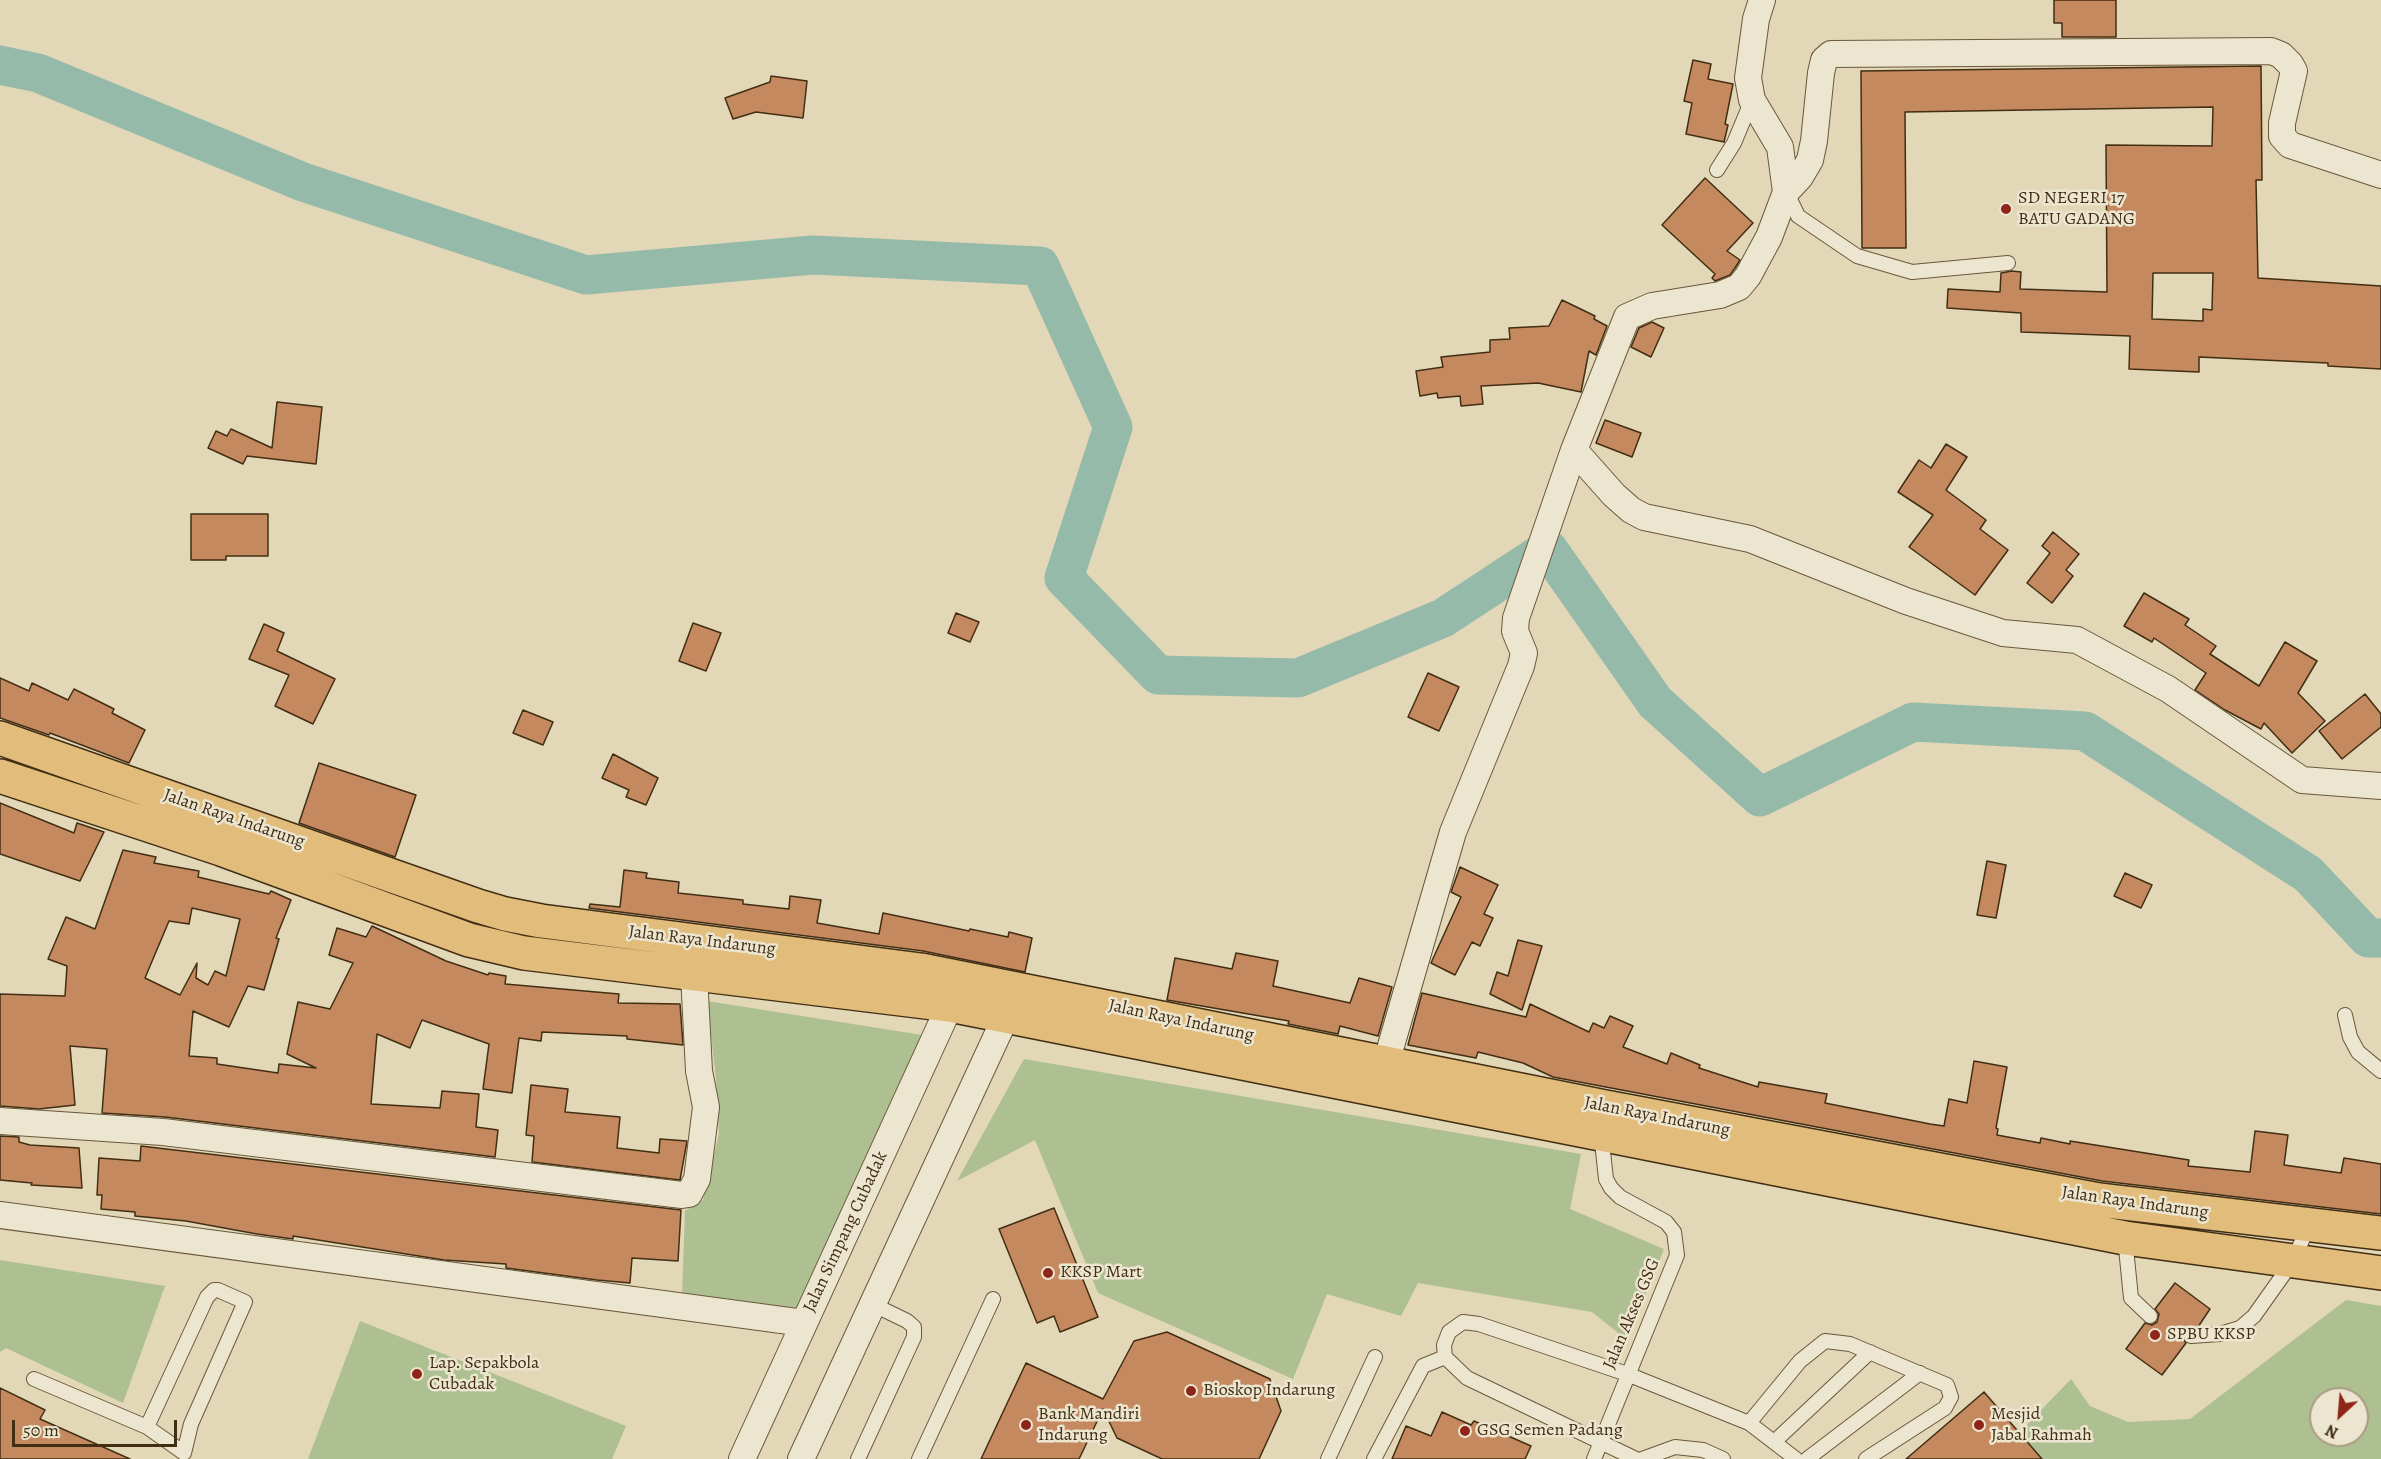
<!DOCTYPE html>
<html>
<head>
<meta charset="utf-8">
<style>
	body { margin:0 }
	#map { position:relative; width:2381px; height:1459px; overflow:hidden; background:#e2d7b6; font-family:Alegreya,serif }
	canvas { display:block }
	.north { position:absolute; left:2309px; top:1387px; width:60px; height:60px; box-sizing:border-box; background:#ece5d0; border:2px solid #a89c84; border-radius:50%; rotate:206deg; font-size:16px; font-weight:700; line-height:24px; text-align:center; color:#422e13 }
	.north::after { content:''; display:block; margin:auto; width:21px; height:27px; background:#8f2418; clip-path:polygon(50% 0,100% 100%,50% 72%,0 100%) }
	.scale { position:absolute; left:12px; top:1420px; width:165px; height:27px; box-sizing:border-box; border:3px solid #422e13; border-top:0; padding-left:8px; font-size:18px; line-height:21px; white-space:nowrap; color:#422e13; -webkit-text-stroke:4px #ece5d0; paint-order:stroke }
</style>
</head>
<body>
<div id="map">
<canvas width="2381" height="1459"></canvas>
<div class="north">N</div>
<div class="scale">50 m</div>
</div>
<script>
const ctx = document.querySelector('canvas').getContext('2d');
ctx.lineJoin = 'round';
function fillPath(path, color) {
  ctx.fillStyle = color;
  ctx.fill(path, 'evenodd');
}
function toPath(rows) {
  const path = new Path2D();
  for (const r of rows) {
    path.moveTo(r[0], r[1]);
    for (let i = 2; i < r.length; i += 2) path.lineTo(r[i], r[i + 1]);
  }
  return path;
}
function trace(path, color, width, dash) {
  ctx.strokeStyle = color;
  ctx.lineWidth = width;
  ctx.lineCap = dash ? 'butt' : 'round';
  ctx.setLineDash(dash || []);
  ctx.stroke(path);
}
function label(font, color, halo, rows, align = 'center') {
  ctx.font = font + ' Alegreya,serif';
  ctx.lineWidth = 5;
  ctx.setLineDash([]);
  ctx.textBaseline = 'middle';
  ctx.strokeStyle = halo;
  ctx.fillStyle = color;
  for (const [text, x, y, turn = 0] of rows) {
    ctx.save();
    ctx.translate(x, y);
    ctx.rotate((+turn || 0) * Math.PI / 180);
    ctx.textAlign = isNaN(turn) ? turn : align;
    if (halo) ctx.strokeText(text, 0, 0);
    ctx.fillText(text, 0, 0);
    ctx.restore();
  }
}
fillPath(toPath([
	[707,1001,941,1038,811,1316,682,1297,685,1211,703,1200,719,1134,716,1078],
	[1024,1059,1581,1154,1570,1209,1664,1249,1627,1340,1592,1312,1418,1283,1401,1316,1327,1294,1293,1379,1098,1293,1035,1140,957,1181],
	[0,1260,165,1286,123,1403,6,1348,0,1352],
	[2346,1300,2381,1306,2381,1459,2041,1459,2020,1432,2071,1379,2090,1406,2128,1422,2190,1419],
	[2321,1399,2357,1399,2357,1435,2321,1435],
	[360,1321,626,1426,612,1459,308,1459]
]), '#aebf92');
trace(toPath([
	[0,65,38,73,303,182,586,275,813,255,1040,266,1113,427,1064,578,1158,675,1298,678,1443,618,1548,549,1655,702,1760,797,1913,722,2085,731,2308,874,2368,938,2381,938]
]), '#95baaa', 39);
const building = toPath([
	[2054,0,2116,0,2116,37,2062,37,2062,23,2054,23,2054,0],
	[1693,60,1711,64,1708,79,1733,84,1725,124,1728,125,1724,142,1686,134,1692,103,1684,101,1693,60],
	[2261,66,2262,180,2256,180,2258,278,2381,286,2381,369,2328,366,2328,363,2199,357,2199,372,2129,369,2130,336,2021,332,2021,313,1947,308,1948,289,2000,292,2001,273,2012,271,2021,272,2020,289,2107,292,2106,145,2212,146,2213,107,1905,112,1906,248,1862,248,1861,71,2261,66],
	[2153,273,2213,273,2212,310,2203,309,2203,321,2152,319,2153,273],
	[771,76,807,81,803,118,756,112,733,119,725,98,770,82,771,76],
	[1705,178,1753,223,1727,251,1740,260,1735,268,1730,275,1715,281,1712,278,1715,274,1662,225,1705,178],
	[1562,300,1595,316,1594,319,1607,326,1596,355,1589,351,1581,392,1538,383,1481,386,1483,404,1461,406,1460,396,1438,398,1437,393,1420,396,1416,371,1443,367,1441,357,1490,352,1490,340,1510,339,1509,328,1549,326,1562,300],
	[1652,322,1664,328,1651,357,1631,347,1639,328,1652,322],
	[277,402,322,407,316,464,247,456,243,464,208,448,216,431,227,436,231,429,272,448,277,402],
	[1605,420,1641,433,1632,457,1596,443,1605,420],
	[1946,444,1967,457,1946,490,1986,520,1980,529,2008,550,1975,595,1909,547,1933,515,1898,492,1919,460,1931,468,1946,444],
	[191,514,268,514,268,556,226,556,226,560,191,560,191,514],
	[2053,532,2079,554,2066,570,2073,576,2052,603,2027,583,2050,553,2042,546,2053,532],
	[2144,593,2189,619,2185,625,2216,646,2210,654,2259,686,2285,642,2317,661,2298,693,2325,721,2292,753,2264,723,2261,729,2225,710,2195,690,2206,673,2154,638,2152,642,2124,626,2144,593],
	[956,613,979,622,970,642,948,633,956,613],
	[693,623,721,633,706,671,679,661,693,623],
	[264,624,284,633,277,651,335,679,313,724,275,706,289,675,249,659,264,624],
	[1428,673,1459,687,1439,731,1408,717,1428,673],
	[0,678,29,691,32,683,68,700,74,689,114,709,112,713,145,730,129,763,50,733,49,735,0,718,0,678],
	[2365,694,2381,714,2381,727,2342,759,2319,731,2365,694],
	[523,710,553,722,543,745,513,733,523,710],
	[613,754,658,778,646,805,626,797,629,790,602,778,613,754],
	[319,763,416,795,395,857,299,823,319,763],
	[0,803,74,833,77,823,104,832,80,881,0,854,0,803],
	[123,850,156,857,154,863,199,871,198,877,269,894,271,891,291,900,276,938,279,939,264,990,248,986,229,1027,193,1011,189,1056,217,1058,217,1064,278,1073,279,1064,316,1068,287,1054,298,1002,330,1009,353,963,329,955,337,928,366,937,372,926,446,961,488,975,489,973,506,976,505,984,619,994,618,1003,680,1004,683,1045,627,1039,627,1036,542,1032,541,1041,519,1038,512,1093,483,1089,489,1044,422,1020,410,1048,377,1034,371,1104,440,1108,442,1091,479,1094,476,1127,498,1130,495,1157,165,1117,102,1113,107,1049,70,1046,75,1105,39,1109,0,1106,0,994,65,996,67,966,48,959,66,917,95,929,123,850],
	[192,908,240,919,226,976,215,971,208,985,196,978,197,963,180,995,145,978,169,921,189,924,192,908],
	[1987,861,2006,865,1996,918,1977,915,1987,861],
	[1460,867,1498,885,1484,914,1493,918,1480,946,1472,942,1455,975,1431,963,1461,897,1451,892,1460,867],
	[624,870,647,873,646,878,679,882,678,893,743,900,743,904,789,909,790,896,821,900,817,923,879,934,883,913,969,931,970,929,1008,937,1009,932,1032,938,1025,972,923,951,589,908,590,904,620,907,624,870],
	[2125,873,2152,885,2141,908,2114,896,2125,873],
	[1518,940,1542,946,1522,1010,1490,994,1497,972,1508,976,1518,940],
	[1236,953,1278,961,1273,986,1350,1003,1359,978,1392,987,1378,1036,1340,1026,1338,1034,1288,1024,1289,1021,1167,1000,1175,958,1232,969,1236,953],
	[1422,993,1526,1017,1530,1004,1589,1032,1593,1023,1604,1028,1610,1016,1633,1026,1623,1047,1667,1064,1671,1053,1700,1065,1699,1068,1758,1087,1759,1082,1827,1094,1825,1103,1930,1124,1944,1126,1949,1099,1967,1103,1974,1061,2007,1067,1996,1128,1998,1129,1997,1135,2040,1143,2041,1138,2070,1144,2070,1141,2189,1160,2188,1166,2250,1172,2255,1131,2288,1135,2284,1165,2341,1173,2344,1158,2381,1164,2381,1214,2102,1181,1553,1077,1523,1063,1478,1052,1476,1058,1408,1045,1422,993],
	[531,1085,568,1089,565,1112,620,1117,617,1148,659,1153,660,1139,687,1141,680,1180,532,1162,534,1136,526,1135,531,1085],
	[0,1136,19,1137,19,1142,30,1145,79,1148,82,1188,31,1185,32,1183,0,1180,0,1136],
	[141,1146,681,1210,678,1261,632,1258,630,1283,597,1280,506,1268,506,1264,444,1260,293,1236,293,1239,257,1234,186,1221,135,1216,135,1212,101,1209,102,1195,97,1195,99,1158,140,1161,141,1146],
	[1054,1208,1098,1317,1060,1332,1054,1316,1037,1323,999,1229,1054,1208],
	[2175,1283,2210,1309,2198,1327,2183,1332,2182,1337,2186,1343,2162,1375,2126,1349,2145,1323,2152,1325,2157,1322,2159,1314,2155,1309,2175,1283],
	[1167,1332,1270,1379,1281,1411,1259,1459,1162,1459,1117,1438,1103,1409,1079,1459,981,1459,1026,1363,1103,1399,1134,1341,1167,1332],
	[0,1388,45,1410,40,1419,130,1459,0,1459,0,1388],
	[1984,1392,2042,1459,1906,1459,1984,1392],
	[1442,1412,1471,1425,1474,1421,1531,1446,1525,1459,1392,1459,1406,1426,1431,1436,1442,1412]
]);
fillPath(building, '#c5895f');
trace(building, '#422e13', 1.5);
const lane = toPath([
	[1717,170,1734,143,1752,100],
	[1787,193,1798,216,1857,256,1912,272,2008,263],
	[2345,1015,2350,1037,2358,1052,2381,1071],
	[2125,1238,2131,1298,2150,1316],
	[2191,1336,2220,1334,2240,1328,2254,1316,2293,1261,2309,1225],
	[34,1379,147,1427,184,1453,191,1424,245,1302,218,1290,214,1290,207,1297,147,1427],
	[1749,1423,1800,1361,1825,1341,1850,1344,1947,1385,1951,1397,1945,1408,1866,1459],
	[1774,1442,1870,1352],
	[858,1459,914,1337,914,1327,907,1321,872,1304],
	[919,1459,993,1299],
	[1328,1459,1375,1357],
	[1374,1459,1423,1366,1445,1357],
	[1594,1459,1677,1255,1674,1232,1666,1222,1620,1197,1611,1188,1606,1179,1601,1133],
	[1636,1459,1467,1378,1445,1357,1444,1345,1449,1332,1463,1322,1479,1324,1627,1374,1749,1423,1796,1459],
	[1642,1459,1675,1447,1703,1450,1723,1459],
	[1807,1459,1920,1373]
]);
const street = toPath([
	[1762,0,1756,19,1748,78,1752,100,1780,147,1786,192],
	[1574,450,1627,317,1652,306,1720,295,1739,287,1748,276,1769,237,1786,192,1800,177,1810,160,1814,141,1821,73,1824,60,1831,54,2271,51,2281,55,2290,64,2294,71,2282,123,2282,136,2290,145,2381,175],
	[1386,1063,1453,832,1521,666,1524,653,1515,631,1516,618,1574,450,1614,495,1631,510,1644,517,1750,539,1906,601,2003,633,2077,640,2168,689,2302,780,2381,786],
	[0,1121,163,1132,682,1195,689,1194,697,1179,706,1107,699,1071,694,975],
	[0,1215,804,1323],
	[742,1459,950,1005,963,993],
	[801,1459,1014,999]
]);
const highway = toPath([
	[0,738,478,906,505,914,541,921,921,970,1605,1107,2099,1200,2381,1233],
	[0,776,221,849,469,940,524,953,950,1005,2125,1238,2381,1273]
]);
trace(lane, '#6a583c', 16);
trace(street, '#6a583c', 28);
trace(highway, '#422e13', 36);
trace(lane, '#ece5d0', 14);
trace(street, '#ece5d0', 26);
trace(highway, '#e1bc7b', 33);
for (const [x, y, r, color] of [
	[2006,209,6,"#8f2418"],
	[1048,1273,6,"#8f2418"],
	[2155,1335,6,"#8f2418"],
	[417,1374,6,"#8f2418"],
	[1191,1391,6,"#8f2418"],
	[1026,1425,6,"#8f2418"],
	[1979,1425,6,"#8f2418"],
	[1465,1431,6,"#8f2418"]
]) {
  const dot = new Path2D();
  dot.arc(x, y, r, 0, 2 * Math.PI);
  ctx.fillStyle = color;
  ctx.fill(dot);
  trace(dot, '#ece5d0', 2);
}
label('18px', '#422e13', '#ece5d0', [
	["SD NEGERI 17",2018,199],
	["BATU GADANG",2018,220],
	["KKSP Mart",1060,1273],
	["SPBU KKSP",2167,1335],
	["Lap. Sepakbola",429,1364],
	["Cubadak",429,1385],
	["Bioskop Indarung",1203,1391],
	["Bank Mandiri",1038,1415],
	["Indarung",1038,1436],
	["Mesjid",1991,1415],
	["Jabal Rahmah",1991,1436],
	["GSG Semen Padang",1477,1431]
], 'left');
label('18px', '#422e13', '#ece5d0', [
	["Jalan Raya Indarung",234,819,19],
	["Jalan Raya Indarung",702,941,7],
	["Jalan Raya Indarung",1181,1021,12],
	["Jalan Raya Indarung",1657,1117,11],
	["Jalan Raya Indarung",2135,1203,8],
	["Jalan Simpang Cubadak",846,1232,-65],
	["Jalan Akses GSG",1632,1314,-67]
]);
</script>
</body>
</html>
